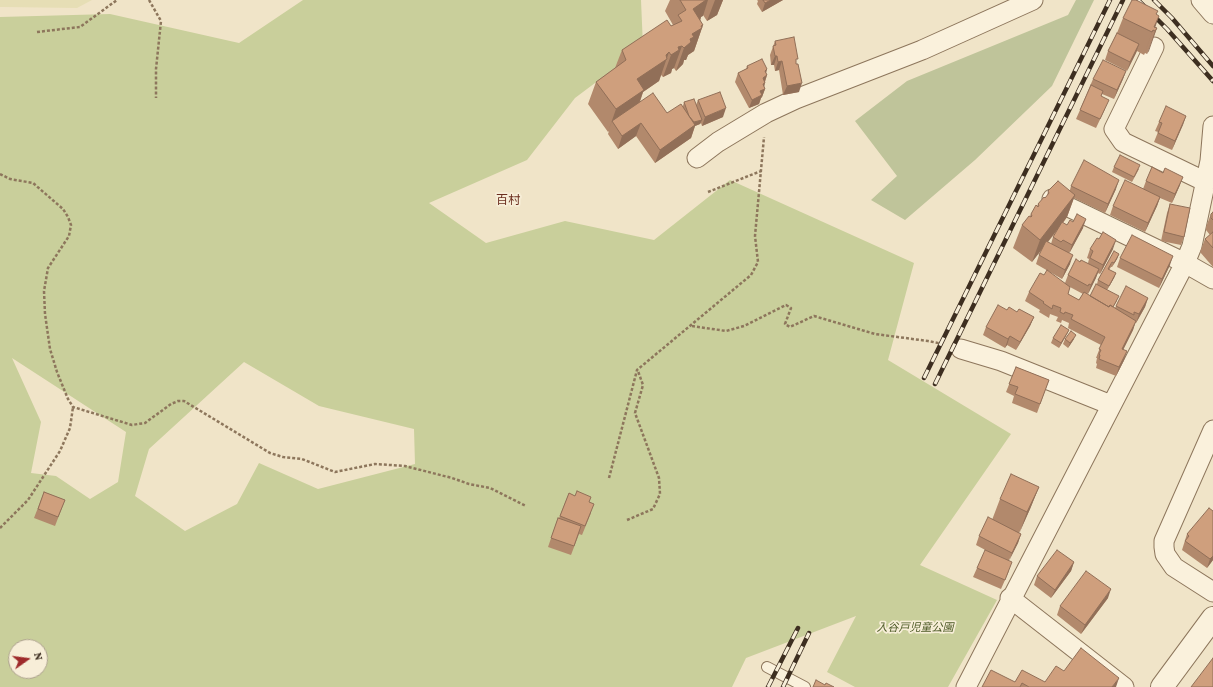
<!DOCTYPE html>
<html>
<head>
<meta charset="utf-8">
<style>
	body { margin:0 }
	#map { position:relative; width:1213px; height:687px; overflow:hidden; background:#f0e4c8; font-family:"Crimson Pro",serif }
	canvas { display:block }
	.north { position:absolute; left:8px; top:639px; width:40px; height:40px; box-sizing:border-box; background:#f7eed8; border:1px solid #ada18e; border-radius:50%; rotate:76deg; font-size:11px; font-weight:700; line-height:16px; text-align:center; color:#3d2e20 }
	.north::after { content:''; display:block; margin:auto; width:14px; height:18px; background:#9e2a2b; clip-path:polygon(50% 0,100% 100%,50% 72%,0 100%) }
</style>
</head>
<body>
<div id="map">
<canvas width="1213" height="687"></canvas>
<div class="north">N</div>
</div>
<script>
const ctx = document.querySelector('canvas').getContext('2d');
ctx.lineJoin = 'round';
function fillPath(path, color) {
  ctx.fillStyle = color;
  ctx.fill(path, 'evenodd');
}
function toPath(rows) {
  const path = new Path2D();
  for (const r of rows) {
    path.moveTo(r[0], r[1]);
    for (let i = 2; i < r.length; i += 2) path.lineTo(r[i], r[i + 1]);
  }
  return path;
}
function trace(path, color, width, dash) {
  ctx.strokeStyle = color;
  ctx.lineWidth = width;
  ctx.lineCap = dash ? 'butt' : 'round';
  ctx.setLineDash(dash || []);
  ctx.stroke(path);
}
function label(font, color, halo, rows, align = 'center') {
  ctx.font = font + ' "Crimson Pro","Noto Sans JP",serif';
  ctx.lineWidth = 3.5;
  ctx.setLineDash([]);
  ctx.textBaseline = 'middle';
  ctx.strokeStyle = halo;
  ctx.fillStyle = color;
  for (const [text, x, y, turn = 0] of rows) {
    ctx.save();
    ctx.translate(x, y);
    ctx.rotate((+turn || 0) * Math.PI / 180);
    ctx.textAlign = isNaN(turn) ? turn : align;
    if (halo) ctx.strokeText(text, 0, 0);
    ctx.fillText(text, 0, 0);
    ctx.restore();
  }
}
fillPath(toPath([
	[0,0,92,0,77,8,3,7,0,7]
]), '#e6deb5');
fillPath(toPath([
	[303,0,641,0,643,47,575,98,527,160,429,203,486,243,565,221,654,240,730,180,914,263,888,360,1011,434,920,565,997,600,948,687,855,687,827,672,856,616,746,658,732,687,0,687,0,17,110,14,239,43],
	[12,358,126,432,118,482,90,499,56,476,31,473,41,422],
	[244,362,319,406,414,429,415,464,318,489,259,463,237,504,185,531,135,496,149,449],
	[16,647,40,647,40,671,16,671]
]), '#c9cf9b');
fillPath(toPath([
	[1076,0,1094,0,1052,86,975,160,905,220,871,200,897,176,855,121,907,81,1068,15]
]), '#bfc49a');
const service = toPath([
	[767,667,805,687]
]);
const minor = toPath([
	[1201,0,1213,14],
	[1154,47,1114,129,1123,142,1206,182],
	[697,158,718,142,766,113,796,99,922,50,1033,0],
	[1052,199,1185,263,1213,279],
	[961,349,1001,361,1111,405],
	[1213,430,1164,541,1164,547,1165,554,1174,567,1213,592],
	[1010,598,1124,687],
	[966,687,1185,263,1192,246,1210,161,1213,126]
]);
const tertiary = toPath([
	[1162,687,1213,618]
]);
trace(service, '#8d765c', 12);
trace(minor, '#8d765c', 21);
trace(tertiary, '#8d765c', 24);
trace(toPath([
	[149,0,161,21,156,69,156,98],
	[37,32,80,27,117,0],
	[0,174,10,179,33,183,63,209,68,217,71,225,69,236,48,268,44,291,45,314,50,349,57,372,68,399,73,407,132,425,138,424,145,423,171,404,178,401,184,401,270,453,283,457,302,459,335,472,375,464,405,466,452,478,469,484,490,488,526,506],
	[708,192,761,171],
	[692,326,726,331,744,326,786,305,791,308,785,324,790,327,814,316,875,334,928,341,943,344],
	[609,478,637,370,751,275,758,262,755,236,764,137],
	[627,520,653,509,660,494,659,478,635,413,643,385,638,371],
	[0,528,28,500,60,451,70,428,73,407]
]), '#8d765c', 2.5, [3, 2]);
trace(service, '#faf1dc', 10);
trace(minor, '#faf1dc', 19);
trace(tertiary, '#faf1dc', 22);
const rail = toPath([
	[1138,0,1167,29,1213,81],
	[1154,0,1172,18,1213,66],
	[924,378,1110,0],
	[935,384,1123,0],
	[768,687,798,628],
	[783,687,809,633]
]);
trace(rail, '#3d2e20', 4.5);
trace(rail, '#f7eed8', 3, [9]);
fillPath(toPath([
	[670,0,723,0,717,15,707,21,703,15,701,17,700,20,703,25,694,51,688,55,686,60,684,60,683,64,676,71,674,68,672,69,671,73,663,77,661,75,659,81,643,92,640,102,667,113,683,106,684,102,696,105,698,100,723,117,702,126,701,123,700,124,695,126,691,138,655,163,636,136,618,149,608,134,609,131,608,132,588,104,596,82,615,68,622,50,673,25,665,11],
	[757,0,783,0,762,12,757,4,758,1],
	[1158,11,1156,14,1155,27,1157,28,1147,54,1145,53,1144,55,1137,51,1127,71,1105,60,1108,51,1117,33,1123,18],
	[775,41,796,64,799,92,783,95,779,70,775,71,774,65,771,65,770,55],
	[747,66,767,69,766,73,767,75,765,82,764,87,765,89,762,97,761,98,759,104,749,108,735,82,738,73,746,69],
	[1126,71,1123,79,1114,99,1102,94,1101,97,1105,109,1096,128,1076,119,1080,110,1093,79],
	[1186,116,1172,150,1154,142,1158,132,1155,131,1159,122],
	[1114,167,1139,169,1132,182,1112,172],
	[1146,181,1180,185,1172,203,1160,198,1157,206,1145,232,1110,215,1113,206,1143,189],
	[1071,186,1116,189,1105,213,1074,198,1067,217,1063,223,1067,225,1083,228,1069,253,1070,264,1062,279,1036,264,1039,255,1042,249,1032,262,1013,248,1022,225,1030,216,1031,214,1037,206,1038,204,1047,196,1048,191,1070,190],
	[1059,228,1053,237,1051,244,1048,242],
	[1170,204,1184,237,1181,245,1161,241,1167,213],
	[1213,212,1213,267,1200,252,1205,239,1210,235,1206,230,1206,227,1211,214],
	[1090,249,1113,249,1100,274,1098,273,1088,294,1086,293,1086,294,1090,296,1097,284,1098,280,1119,254,1117,259,1112,267,1111,267,1109,270,1116,273,1114,278,1107,290,1117,301,1113,307,1115,308,1116,306,1148,298,1145,307,1136,323,1135,323,1133,330,1123,350,1124,360,1116,376,1096,368,1097,364,1096,363,1097,358,1096,358,1101,345,1068,328,1069,323,1062,320,1061,323,1056,321,1058,317,1050,314,1049,318,1039,312,1040,310,1025,301,1029,292,1044,275,1065,283,1068,275,1080,262,1088,263,1089,259,1087,258],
	[1070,287,1083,294,1079,300,1068,294],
	[1120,258,1170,265,1159,288,1117,267],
	[1007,310,1017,312,1034,317,1030,326,1016,350,1007,345,1005,348,983,335,986,327],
	[1069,330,1067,334,1059,348,1051,343,1053,338],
	[1065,339,1074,339,1068,348,1063,344],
	[1016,367,1049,380,1037,413,1012,403,1014,396,1006,392],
	[1039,487,1030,509,1019,533,1021,534,1018,543,1009,560,1009,571,1001,589,973,577,977,568,989,552,976,545,979,536,992,520,1000,499],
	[44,492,65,500,55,526,34,518],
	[569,493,589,503,591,513,582,535,579,534,571,555,548,547,558,518,559,518],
	[1213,511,1213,560,1207,568,1182,550,1187,534],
	[1074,562,1071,571,1051,598,1034,585,1037,576],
	[1108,598,1081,634,1057,615,1060,606],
	[1064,671,1116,687,982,687,1015,682,1045,682]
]), '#b2896c');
fillPath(toPath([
	[705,0,708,0,703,16,701,17,700,21,693,9],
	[715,0,723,0,717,15,707,21],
	[771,0,783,0,762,12,765,3],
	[1159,16,1154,31,1153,30,1144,55,1154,27],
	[703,25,694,51,688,55,686,60,684,60,683,64,676,71,684,48,692,34,701,26],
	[1157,28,1149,51,1147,54,1155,31],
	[1139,44,1136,53,1127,71,1130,62],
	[682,46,674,68,672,69,671,73,663,77,671,55,678,47],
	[669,52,659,81,643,92,636,112,612,121,608,132,616,109,637,79,666,55],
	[775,56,777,56,774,65,771,65],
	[782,61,779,70,775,71,778,62],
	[767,69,765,76,767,75,764,84,765,83,763,90,765,89,762,97,761,98,759,104,749,108,752,100,759,86,765,71],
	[1126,71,1123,79,1114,99,1117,90],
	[802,83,799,92,783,95,787,86],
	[726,108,723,117,702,126,705,117],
	[1186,116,1183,125,1172,150,1175,141],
	[702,120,700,124,695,126,691,138,655,163,660,150,692,123],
	[641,123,636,136,618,149,622,136],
	[1183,177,1180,185,1172,203,1175,194],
	[1119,180,1116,189,1105,213,1108,204],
	[1075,195,1067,217,1032,262,1040,240],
	[1160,197,1157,206,1145,232,1148,223],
	[1086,219,1083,228,1069,254,1072,245],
	[1116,240,1113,249,1100,274,1103,265],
	[1119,254,1117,259,1112,267,1114,263],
	[1073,255,1070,264,1062,279,1065,270],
	[1173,256,1170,265,1159,288,1162,279],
	[1099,269,1096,278,1088,294,1091,285],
	[1116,273,1114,278,1107,290,1109,286],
	[1148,298,1145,307,1136,323,1139,314],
	[1034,317,1030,326,1016,350,1020,342],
	[1136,321,1133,330,1119,358,1122,349],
	[1069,330,1067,334,1059,348,1061,343],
	[1076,335,1074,339,1068,348,1070,343],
	[1010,336,1007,345,1005,348,1008,339],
	[1127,351,1124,360,1116,376,1119,367],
	[1039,487,1030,509,1019,534,1027,512],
	[1021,534,1018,543,1009,561,1012,553],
	[1213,556,1213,560,1207,568,1210,559],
	[1074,562,1071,571,1051,598,1055,590],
	[1111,589,1108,598,1081,634,1085,625],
	[1119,678,1116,687,1112,687]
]), '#916f58');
const building = toPath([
	[680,0,706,0,693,9,703,25,701,26,702,28,692,34,694,37,690,39,691,42,684,48,682,46,678,47,679,50,671,55,669,52,666,55,667,59,637,79,644,90,616,109,596,82,626,60,622,50,667,20,671,26,682,21,678,15,686,10,680,0],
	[763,0,771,0,765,3,763,0],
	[1132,0,1136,0,1158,11,1156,14,1159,16,1154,27,1157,28,1155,31,1153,30,1152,32,1123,18,1132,0],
	[1117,33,1139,44,1130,62,1108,51,1117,33],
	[794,37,798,59,796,59,796,64,798,64,802,83,787,86,782,61,778,62,777,56,775,56,773,46,776,45,775,41,794,37],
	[762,59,767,69,765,71,767,75,763,78,765,83,763,84,765,89,760,91,762,95,752,100,738,73,748,68,747,66,762,59],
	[1103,60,1126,71,1117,90,1093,79,1103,60],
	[1091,85,1103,91,1101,96,1109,100,1100,119,1080,110,1091,85],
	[720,92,726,108,705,117,698,100,720,92],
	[653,93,667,113,681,104,695,125,660,150,641,123,622,136,612,121,653,93],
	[694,99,702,120,694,122,689,116,684,102,694,99],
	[1166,106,1186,116,1175,141,1158,133,1162,123,1159,122,1166,106],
	[1120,155,1140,165,1134,177,1114,167,1120,155],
	[1084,160,1119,180,1108,204,1071,186,1084,160],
	[1152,167,1163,173,1165,168,1183,177,1175,194,1146,181,1152,167],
	[1125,180,1160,197,1148,223,1113,206,1125,180],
	[1058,181,1075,195,1040,240,1022,225,1029,216,1031,217,1032,216,1031,214,1036,205,1038,207,1039,205,1038,204,1044,197,1045,198,1049,193,1048,191,1058,181],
	[1170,204,1190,208,1184,237,1164,232,1170,204],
	[1213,212,1213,220,1211,218,1211,214,1213,212],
	[1077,214,1086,219,1072,245,1063,240,1061,242,1053,237,1062,222,1067,225,1070,220,1073,222,1077,214],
	[1103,232,1116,240,1103,265,1090,258,1093,251,1090,249,1097,238,1099,239,1103,232],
	[1213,232,1213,248,1205,239,1213,232],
	[1132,235,1173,256,1162,279,1120,258,1132,235],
	[1046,241,1073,255,1065,270,1039,255,1046,241],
	[1114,251,1119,254,1114,263,1112,262,1108,269,1116,273,1109,286,1098,280,1114,251],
	[1076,259,1080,262,1081,260,1099,269,1091,285,1089,284,1088,286,1068,275,1076,259],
	[1047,270,1070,287,1068,294,1079,300,1084,292,1109,307,1110,305,1136,321,1122,349,1127,351,1119,367,1099,359,1100,355,1099,354,1101,350,1099,349,1105,337,1071,319,1073,315,1065,312,1064,314,1060,312,1061,308,1053,305,1052,309,1043,303,1044,302,1029,292,1040,273,1044,275,1047,270],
	[1096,284,1119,296,1113,307,1110,305,1109,307,1090,296,1096,284],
	[1126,286,1148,298,1139,314,1134,312,1134,315,1116,306,1126,286],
	[998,305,1007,310,1009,307,1017,312,1019,309,1034,317,1020,342,1010,336,1008,339,986,327,998,305],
	[1061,325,1069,330,1061,343,1053,338,1061,325],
	[1071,331,1076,335,1070,343,1065,339,1071,331],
	[1016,367,1049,380,1040,404,1015,394,1018,387,1009,384,1016,367],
	[1011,474,1039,487,1027,512,1000,499,1011,474],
	[577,491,591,497,589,502,594,504,585,526,560,516,569,493,575,496,577,491],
	[44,492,65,500,58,517,38,509,44,492],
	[1209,508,1213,511,1213,556,1210,559,1185,541,1189,536,1187,534,1209,508],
	[988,517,1021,534,1012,553,979,536,988,517],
	[558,518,581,526,574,546,551,538,558,518],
	[985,550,1012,562,1005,580,977,568,985,550],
	[1057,550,1074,562,1055,590,1037,576,1057,550],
	[1086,571,1111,589,1085,625,1060,606,1086,571],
	[1081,648,1119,678,1112,687,1029,687,1022,683,1020,687,982,687,991,670,1015,682,1022,670,1045,682,1056,666,1064,671,1081,648],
	[1213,658,1213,687,1191,687,1213,658],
	[816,680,825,685,826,683,834,687,813,687,816,680]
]);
fillPath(building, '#cf9f7d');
trace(building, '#916f58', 1);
label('italic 11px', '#4d5a26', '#f7eed8', [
	["入谷戸児童公園",915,628]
]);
label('12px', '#6b2e1e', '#f7eed8', [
	["百村",508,200]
]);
</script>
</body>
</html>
